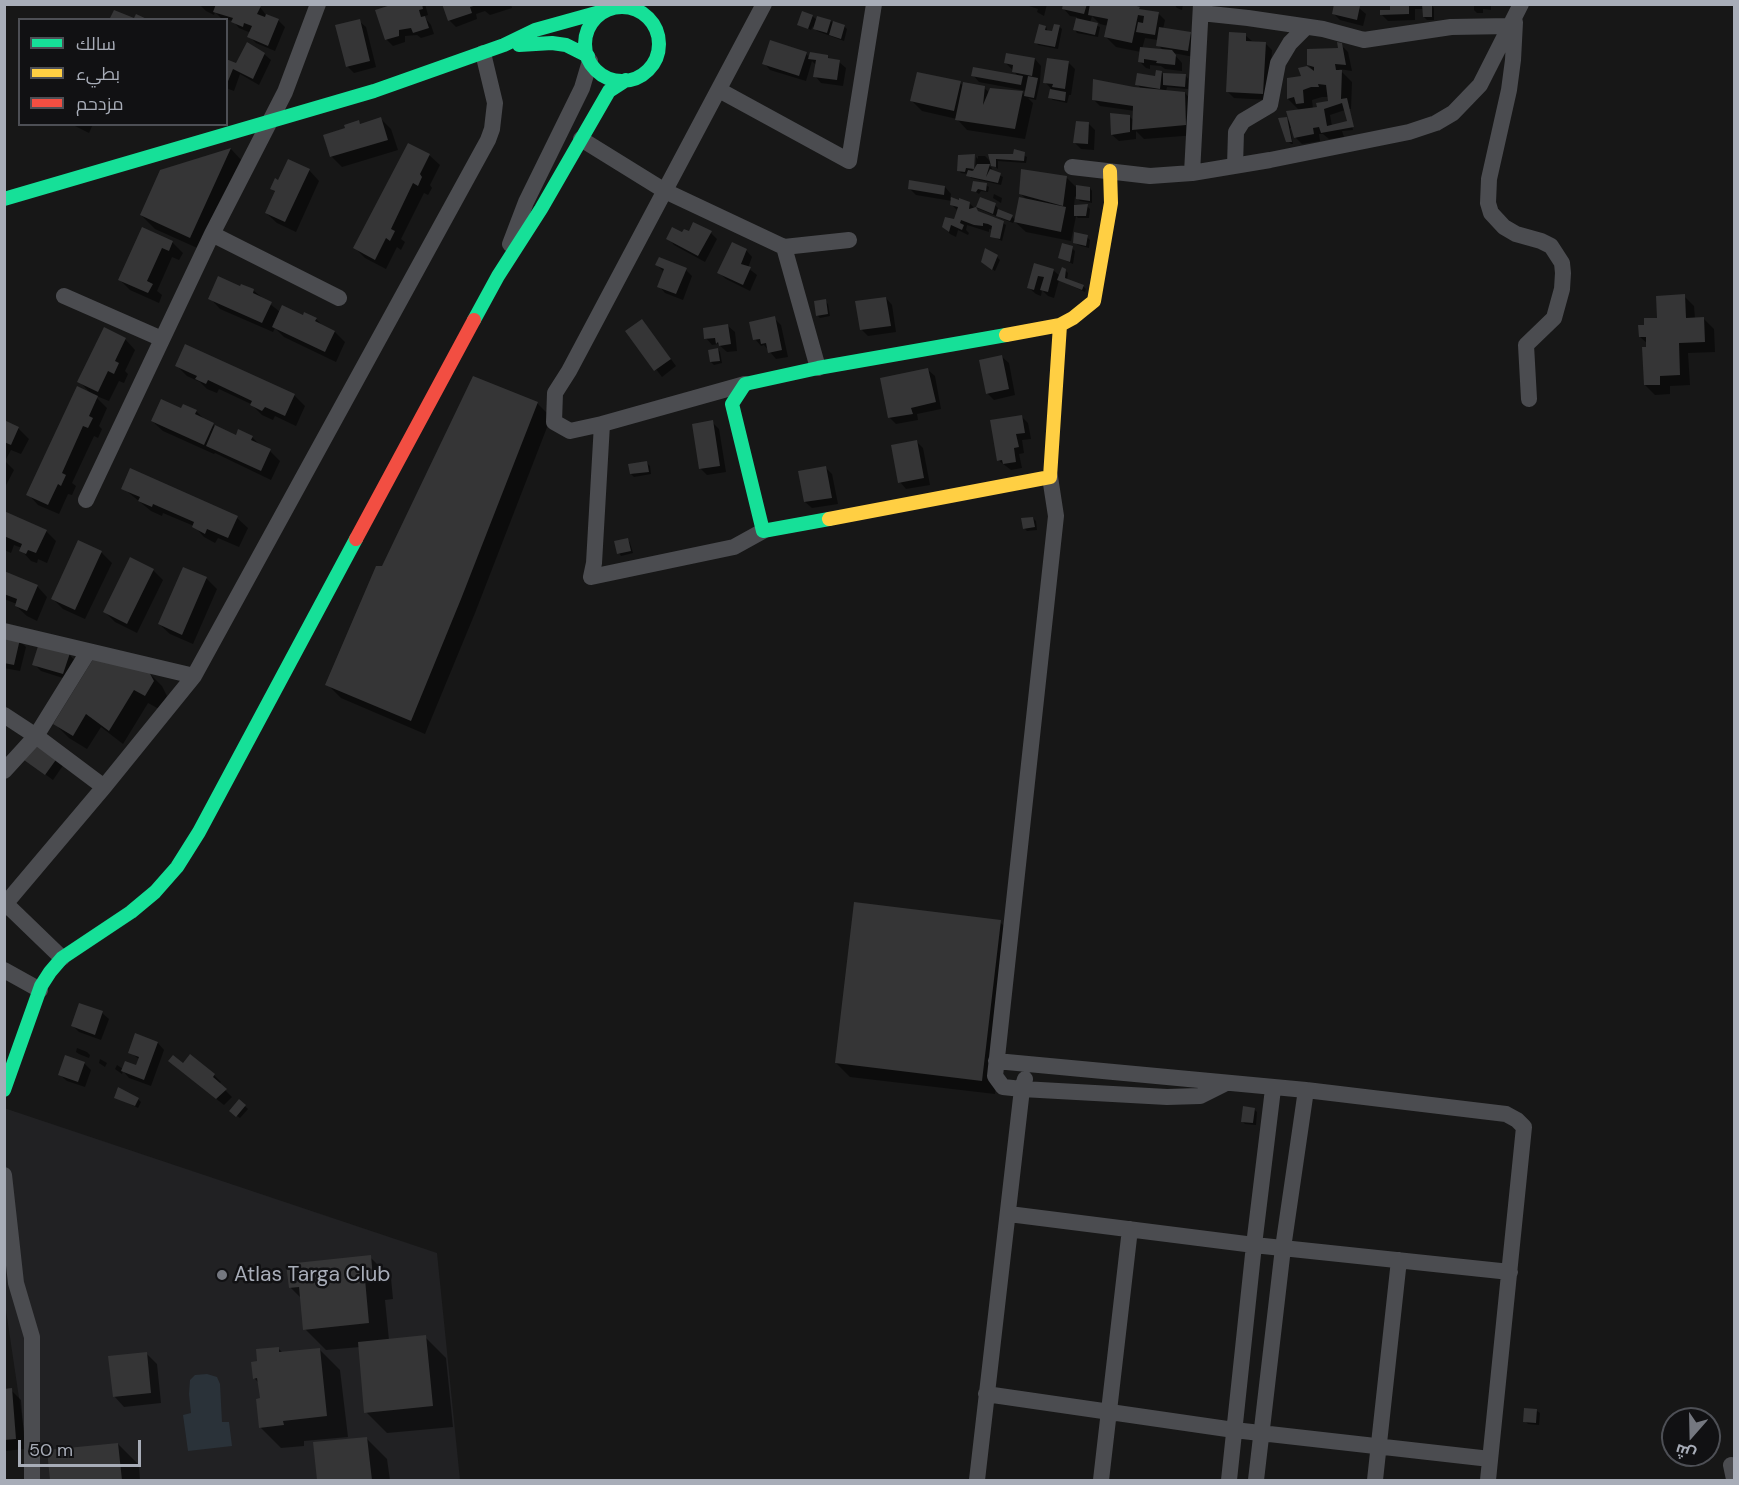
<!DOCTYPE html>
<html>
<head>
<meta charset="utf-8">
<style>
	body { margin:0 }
	#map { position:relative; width:1739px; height:1485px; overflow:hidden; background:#171717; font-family:"DM Sans",Cairo,sans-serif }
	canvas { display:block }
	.frame { position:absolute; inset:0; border:6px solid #a8adb8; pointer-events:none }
	.legend { position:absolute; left:18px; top:18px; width:210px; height:108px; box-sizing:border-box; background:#111113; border:2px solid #4d4f55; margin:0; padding:8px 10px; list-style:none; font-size:18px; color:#a8adb8 }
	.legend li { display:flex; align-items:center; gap:12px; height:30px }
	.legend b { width:30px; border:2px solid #4d4f55 }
	.north { position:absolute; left:1661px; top:1407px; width:60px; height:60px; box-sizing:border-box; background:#111113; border:2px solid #4d4f55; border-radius:50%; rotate:200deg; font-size:16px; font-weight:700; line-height:24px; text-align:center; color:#a8adb8 }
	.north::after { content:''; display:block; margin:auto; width:21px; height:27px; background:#757880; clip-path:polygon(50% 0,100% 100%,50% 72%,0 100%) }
	.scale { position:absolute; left:18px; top:1440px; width:123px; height:27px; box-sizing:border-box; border:3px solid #a8adb8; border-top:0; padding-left:8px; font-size:18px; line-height:21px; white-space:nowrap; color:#a8adb8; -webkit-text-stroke:4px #111113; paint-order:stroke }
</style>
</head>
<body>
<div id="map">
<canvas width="1739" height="1485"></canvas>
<div class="frame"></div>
<ul class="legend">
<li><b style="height:8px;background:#16e098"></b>سالك</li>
<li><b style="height:8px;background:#ffcf43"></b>بطيء</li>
<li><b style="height:8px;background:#f24e42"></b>مزدحم</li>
</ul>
<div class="north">ش</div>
<div class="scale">50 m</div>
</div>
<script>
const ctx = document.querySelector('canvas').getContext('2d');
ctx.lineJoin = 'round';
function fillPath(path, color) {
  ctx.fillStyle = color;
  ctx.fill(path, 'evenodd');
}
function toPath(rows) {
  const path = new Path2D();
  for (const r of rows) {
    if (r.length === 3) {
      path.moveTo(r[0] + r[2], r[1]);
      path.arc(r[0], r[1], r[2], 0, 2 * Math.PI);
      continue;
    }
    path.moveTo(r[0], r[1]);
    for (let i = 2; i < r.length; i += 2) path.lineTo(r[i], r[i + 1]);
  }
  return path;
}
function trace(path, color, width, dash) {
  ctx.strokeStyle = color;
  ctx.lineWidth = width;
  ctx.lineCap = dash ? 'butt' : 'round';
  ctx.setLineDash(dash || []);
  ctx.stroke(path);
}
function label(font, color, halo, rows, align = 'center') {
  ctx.font = font + ' "DM Sans",sans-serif';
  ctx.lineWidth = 5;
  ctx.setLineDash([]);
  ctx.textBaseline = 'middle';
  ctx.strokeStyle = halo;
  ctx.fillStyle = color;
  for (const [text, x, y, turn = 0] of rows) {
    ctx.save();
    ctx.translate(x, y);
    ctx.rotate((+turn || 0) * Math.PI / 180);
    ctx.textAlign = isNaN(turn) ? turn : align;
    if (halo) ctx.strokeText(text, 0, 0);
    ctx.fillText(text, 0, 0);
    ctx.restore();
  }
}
fillPath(toPath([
	[4,1108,437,1253,460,1480,29,1480,26,1445,4,1297]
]), '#212123');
fillPath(toPath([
	[207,1374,217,1377,220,1384,222,1422,229,1422,232,1446,188,1451,183,1415,191,1413,189,1394,190,1380,195,1375]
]), '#2a3239');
fillPath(toPath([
	[199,4,254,4,260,7,266,15,278,20,285,27,275,51,256,43,249,36,251,33,239,28,233,21,221,18,215,12,214,15,206,11],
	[389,4,425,4,428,15,425,16,426,19,431,25,434,34,421,38,417,35,405,36,405,42,393,46,386,39,391,7],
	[443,4,511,4,512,8,490,15,485,11,476,14,477,19,456,27,449,20],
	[1023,4,1047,4,1044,16,1037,12,1038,9],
	[1065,4,1089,4,1091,6,1135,4,1134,7,1142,11,1158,13,1165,20,1163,29,1190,33,1197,40,1194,57,1173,53,1182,63,1182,71,1165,69,1161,66,1150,65,1150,69,1146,68,1140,62,1141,52,1116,47,1105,36,1108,26,1100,24,1092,16,1090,23,1100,27,1098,37,1077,33,1075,30,1077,17,1070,16,1064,9],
	[1145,38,1158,40,1158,45,1164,51,1142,49],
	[1174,4,1183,4,1182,10,1177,8],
	[1336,4,1359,8,1366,14,1363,26,1340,20,1334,14],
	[1401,4,1431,4,1434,8,1434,20,1427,20,1424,17,1424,9,1415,9,1415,20,1388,21,1381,14,1391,12],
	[1474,4,1491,4,1491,10,1483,9,1483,13,1477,13,1474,10],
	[812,16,817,20,830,21,844,26,847,29,844,41,817,31,813,26,811,30,799,24],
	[359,21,366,27,376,67,354,73,347,66],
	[1059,26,1062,29,1058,49,1038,45,1036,42,1046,27,1048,32,1053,33],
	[1245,35,1252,41,1265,43,1272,50,1269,100,1234,98,1227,91],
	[1341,45,1348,52,1352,71,1339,69,1352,82,1351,109,1348,109,1353,130,1342,131,1344,137,1329,139,1323,134,1319,134,1320,141,1302,144,1296,138,1293,127,1290,128,1293,144,1291,144,1288,141,1286,118,1292,124,1300,111,1288,99,1303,77,1314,71,1308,65,1340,50],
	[1322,97,1329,97,1331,102,1313,109,1312,100],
	[1345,110,1348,122,1332,126,1330,115],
	[264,54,271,60,259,85,240,74,234,91,226,88,226,61,236,64],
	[806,54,810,58,827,56,832,61,839,62,846,68,843,86,821,83,815,76,816,65,812,61,806,81,770,70,764,63],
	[1035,59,1041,66,1040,82,1036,100,1028,98,1033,103,1025,139,967,130,957,119,922,111,912,101,960,83,964,86,984,88,990,93,1022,92,1026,96,1027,91,979,82,973,75,1019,77,1005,62],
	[1068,62,1075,69,1071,95,1069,95,1067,103,1053,100,1050,98,1054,92,1045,82],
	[1161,72,1163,74,1186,76,1188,79,1188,89,1167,87,1166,91,1185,93,1195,104,1196,135,1144,139,1136,131,1136,139,1119,141,1112,135,1130,117,1134,121,1135,111,1100,106,1094,100,1141,89,1137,84,1156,77],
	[381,119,391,129,398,150,342,167,331,156,347,129,359,122,361,125],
	[1088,123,1095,130,1094,150,1081,149,1075,143],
	[71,124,93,124,89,133],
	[409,145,429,155,440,165,430,185,432,188,428,195,424,193,401,239,405,242,401,250,397,247,386,269,365,258,355,248],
	[231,149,244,163,204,251,155,229,141,215,161,171],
	[1015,151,1027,157,1026,163,998,161,998,169,992,164,987,164,992,168,991,171,1003,177,1001,185,971,178,968,174,961,173,958,170,959,156,975,156,973,156,972,176,975,176,976,157,978,159,978,156,985,156,992,163,990,155,1015,156],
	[309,170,319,181,296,232,277,223,266,213,276,193,272,189,279,182],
	[1066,177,1078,189,1090,188,1092,191,1092,203,1080,201,1075,196,1074,206,1087,206,1090,209,1089,218,1078,218,1076,216,1071,241,1026,232,1014,221,1013,223,1000,218,996,214,996,216,977,208,981,199,995,205,998,208,997,211,1012,217,1016,220,1028,201,1021,194],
	[986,185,989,187,988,192,981,191,979,194,973,190],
	[945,187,951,194,950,199,969,203,980,213,1003,223,1006,225,1002,241,992,236,993,230,989,229,989,232,967,225,966,230,969,233,968,235,958,230,956,237,950,234,944,227,955,220,958,211,952,205,952,201,916,195,909,188],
	[994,194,1002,198,1001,203,993,198],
	[143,229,172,242,183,253,179,260,172,257,157,291,162,295,159,303,130,290,120,280],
	[689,233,711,233,717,239,705,262,674,245,668,238],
	[1087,237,1090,240,1089,248,1078,245,1075,242],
	[1072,248,1075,251,1073,264,1060,258],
	[746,250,752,257,748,268,757,275,750,291,726,279,719,273],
	[997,257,1000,260,995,271,986,265],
	[657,265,686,270,692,276,683,300,665,293,659,286,663,271],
	[1035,265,1053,270,1060,276,1065,270,1068,273,1067,280,1083,286,1086,289,1085,292,1059,280,1054,298,1048,296,1042,290,1041,296,1036,294,1029,288],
	[242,286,254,291,280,312,316,319,324,327,335,332,345,342,336,362,284,337,275,328,273,332,220,309,210,298,241,288],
	[1684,296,1694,306,1695,319,1704,319,1714,329,1715,352,1688,353,1690,385,1670,386,1670,394,1655,395,1645,385,1648,344,1640,337],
	[886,298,892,305,896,332,868,336,861,329],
	[825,301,828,304,830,316,820,318,817,315],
	[774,318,781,325,788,357,776,359,764,345,761,346,755,339],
	[728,326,735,332,737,351,727,352,718,344,712,345,706,338],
	[648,328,676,366,662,377,627,332],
	[125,339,135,350,125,371,128,374,124,383,119,381,109,401,94,395,107,408,99,426,102,429,98,438,94,436,72,483,76,486,72,495,68,494,59,514,38,505,28,494,92,395,79,381],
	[186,346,294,395,305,406,296,426,275,416,273,420,262,415,251,404,219,389,217,393,207,389,200,382,187,376,177,366],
	[718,349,720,352,722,363,714,365,711,362],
	[1002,357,1009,363,1015,395,994,400,987,393],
	[928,370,935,376,941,409,917,414,918,420,896,424,889,417],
	[537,403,551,417,475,613,425,734,341,698,327,684,383,567],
	[182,410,196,411,205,420,216,427,237,437,252,437,262,447,270,451,280,461,271,480,215,453,214,454,163,431,152,421],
	[1022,417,1028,423,1031,439,1022,440,1024,453,1019,454,1022,468,1011,470,998,460],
	[4,422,18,428,29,439,21,454,11,450,5,461,14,470,4,489],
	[712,422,719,429,726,472,707,475,701,469],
	[917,442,923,448,930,485,906,489,900,482],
	[647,463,650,466,651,474,634,477,631,474],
	[826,468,832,474,838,504,812,508,805,502],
	[131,470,237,518,248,528,239,547,218,538,215,543,204,537,194,526,163,513,162,516,151,511,123,488],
	[4,513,46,531,56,541,47,563,38,559,37,563,31,561,21,550,22,548,14,545,11,553,4,550],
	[1033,518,1036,521,1037,530,1027,531,1024,528],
	[628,540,630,543,633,553,621,556,619,553],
	[79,542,102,553,112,563,85,619,63,609,53,599],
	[184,569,207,579,217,589,193,644,170,634,159,624],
	[153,570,163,580,137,633,115,622,105,612],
	[4,573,37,586,47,597,37,621,27,616,16,606,17,604,4,599],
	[4,637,19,640,26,647,20,671,4,668],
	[69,654,75,661,69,680,41,671,34,664],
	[147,671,162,686,167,696,159,709,148,703,123,744,101,727,87,749,69,738,55,724],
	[38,744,64,764,53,780,26,760],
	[1000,922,1014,936,995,1094,850,1077,836,1063],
	[102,1013,109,1019,101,1040,79,1032,73,1026],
	[136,1035,158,1043,164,1050,151,1086,129,1078,123,1071,122,1074,115,1069,117,1065,123,1069,137,1067,140,1060,130,1052],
	[77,1048,87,1052,90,1055,89,1058,79,1054,76,1052],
	[191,1056,214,1075,221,1082,219,1084,232,1097,224,1105,176,1067,183,1065],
	[100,1059,107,1063,105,1067,99,1063],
	[84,1063,91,1070,85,1087,67,1081,60,1075],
	[116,1097,138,1099,141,1102,138,1108],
	[239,1101,248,1109,240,1118,234,1114],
	[1254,1109,1257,1112,1256,1125,1245,1124,1242,1121],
	[370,1257,391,1278,393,1299,385,1300,389,1340,425,1337,446,1358,453,1427,387,1433,366,1412,360,1347,326,1350,305,1329,301,1298,290,1287],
	[278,1348,283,1353,319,1349,340,1370,348,1437,304,1441,304,1446,281,1448,260,1427,261,1400,259,1383,254,1378,259,1362],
	[146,1353,157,1364,161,1403,124,1407,114,1396],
	[11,1390,21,1400,25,1449,4,1451,4,1391],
	[1537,1411,1540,1413,1539,1425,1528,1424,1525,1421],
	[366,1438,387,1459,390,1480,319,1480,315,1444],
	[118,1444,139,1465,140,1480,52,1480,49,1451]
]), '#0007');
fillPath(toPath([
	[216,4,257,4,261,6,257,14,265,17,266,14,279,19,268,46,247,37,252,26,244,23,243,27,231,22,233,18,213,12],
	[394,4,422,4,423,9,419,10,421,17,425,16,429,28,413,33,411,28,399,30,399,36,385,40,375,10],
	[442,4,477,4,477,5,470,7,472,13,448,21],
	[1063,4,1087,4,1084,14,1062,9],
	[1090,4,1130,4,1140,7,1139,9,1159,12,1155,35,1136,32,1138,22,1143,23,1144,16,1138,15,1132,43,1104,37,1108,19,1088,15],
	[1334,4,1360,6,1357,20,1332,14],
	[1409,4,1409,14,1380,15,1380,10,1390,10,1390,5],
	[1422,4,1432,4,1432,17,1423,17],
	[114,10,134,18,136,14,149,20,109,20],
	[802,11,813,15,808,29,797,25],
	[817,16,831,20,827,33,813,29],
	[1076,18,1098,23,1095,35,1073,30],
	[360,19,370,61,346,67,335,25],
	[833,21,845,25,841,39,829,35],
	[1039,24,1046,26,1045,30,1052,31,1054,24,1060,25,1055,47,1034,43],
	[1159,27,1191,32,1188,51,1156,46],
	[1229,32,1246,33,1246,41,1266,42,1263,94,1226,92],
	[770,40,807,52,799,76,762,64],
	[247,42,265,53,253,79,233,69,226,86,226,59,236,63],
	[1337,42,1342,43,1346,65,1335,64,1336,70,1342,70,1341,99,1347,98,1354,127,1321,133,1319,127,1313,128,1314,134,1294,138,1286,111,1317,107,1316,103,1328,101,1326,85,1318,84,1319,87,1311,87,1303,90,1304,103,1296,104,1294,97,1287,99,1287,78,1301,76,1298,68,1307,66,1314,71,1314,67,1307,65,1307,49,1338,48],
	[1342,103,1347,121,1327,126,1324,109],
	[1140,47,1172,50,1176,55,1175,65,1156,63,1157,61,1144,59,1144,63,1138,62],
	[810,52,828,55,828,58,840,60,837,80,813,77,816,60,808,59],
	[1006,53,1035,58,1032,76,1012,72,1013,65,1004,63],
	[1047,58,1069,61,1065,89,1052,87,1053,84,1043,83],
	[973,67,1023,76,1021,85,971,76],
	[1156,70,1162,71,1160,89,1135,85,1137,73,1155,76],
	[917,72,961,81,954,111,910,101],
	[1163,73,1186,74,1185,87,1163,85],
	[1028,76,1038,78,1034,98,1024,96],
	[1093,79,1134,87,1185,92,1186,125,1132,130,1133,106,1092,100],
	[963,82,985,86,983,105,990,88,1023,91,1015,129,955,120],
	[1050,89,1066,92,1065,101,1048,98],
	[1110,113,1130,115,1130,132,1111,135],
	[381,117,388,140,330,157,323,135,345,128,344,125,359,120,360,124],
	[1287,117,1292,142,1286,142,1278,118],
	[1076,121,1089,122,1088,144,1073,143],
	[408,143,430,154,420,174,422,177,418,186,413,183,391,229,395,231,390,241,386,238,375,260,353,248],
	[231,148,190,238,140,215,160,170],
	[1014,149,1025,152,1024,161,996,159,996,167,991,166,988,154,1013,154],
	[975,154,974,169,966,168,965,172,957,171,958,155],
	[288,159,310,169,285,222,265,213,275,191,270,189,275,178,278,180],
	[977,164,990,164,986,177,990,169,1001,173,998,183,966,176,968,170,973,171],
	[1021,169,1067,176,1063,206,1019,194],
	[909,180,945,186,944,195,908,189],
	[973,181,987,183,986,191,978,189,976,192,971,191],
	[1076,185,1090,187,1090,201,1076,199],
	[951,197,959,200,959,198,970,202,969,209,976,207,980,197,996,203,993,214,976,207,978,211,1004,221,1000,239,990,237,992,226,988,224,983,223,983,226,974,225,961,220,960,223,964,225,962,230,951,225,949,232,942,227,945,217,954,219,958,207,950,205],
	[1019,197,1066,207,1061,232,1014,222],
	[1088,204,1086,216,1074,216,1074,205],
	[998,209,1013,215,1010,221,996,216],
	[693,222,712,231,698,256,666,239,672,227,682,232,684,229,689,231],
	[142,227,173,241,169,251,162,248,147,281,153,284,148,293,118,280],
	[1074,232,1088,235,1086,246,1073,243],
	[732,242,747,249,741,264,751,267,743,285,717,273],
	[1062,243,1073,246,1070,262,1058,258],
	[985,248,998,255,992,270,981,262],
	[659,257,687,268,676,294,657,287,664,269,655,265],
	[1034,263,1054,269,1048,292,1040,290,1044,277,1038,276,1034,290,1027,288],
	[1062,267,1066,269,1065,278,1084,285,1082,290,1057,280],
	[218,276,240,286,241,284,254,289,253,293,272,302,262,323,208,299],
	[1685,294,1686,318,1704,317,1705,342,1679,343,1680,375,1660,376,1660,385,1644,385,1642,347,1646,347,1646,337,1639,337,1638,325,1644,325,1644,318,1657,318,1656,296],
	[886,297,891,326,860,330,855,301],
	[826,299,828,314,816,316,814,301],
	[282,305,303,315,304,312,317,318,315,321,335,331,325,352,272,327],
	[775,316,782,350,768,353,766,343,761,344,760,339,753,340,749,322],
	[642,319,671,359,654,371,625,331],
	[728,324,731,344,719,346,718,342,716,344,715,338,704,339,703,328],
	[104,327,126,338,115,361,119,363,114,374,108,371,98,392,77,382],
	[185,344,295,394,285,416,265,407,262,411,250,405,252,401,208,380,206,384,195,379,197,376,175,366],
	[718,348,720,361,710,362,708,350],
	[1002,355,1009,389,986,394,979,360],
	[928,368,936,402,911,408,913,414,888,418,880,378],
	[473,376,538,402,461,599,411,721,325,685,376,566,382,566],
	[77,386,98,396,89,416,93,418,88,428,83,426,62,473,66,475,61,486,58,484,48,505,26,495],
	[161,399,181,408,183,404,197,410,195,414,214,423,204,445,151,421],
	[1022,415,1025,433,1016,434,1019,447,1014,448,1016,462,1003,464,1002,460,997,461,990,420],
	[4,420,19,427,11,445,4,442],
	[713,420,720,466,699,469,692,424],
	[215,425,236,435,238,429,253,436,251,440,271,449,261,471,206,446],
	[917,440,924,478,898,483,891,445],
	[647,461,649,472,630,474,628,464],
	[826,466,832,498,804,502,798,471],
	[130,468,238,516,228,538,207,529,205,534,192,527,194,522,153,504,152,507,138,501,140,497,121,489],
	[4,511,47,530,36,553,28,550,26,554,19,551,22,544,4,536],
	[1033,517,1035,527,1023,529,1021,518],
	[628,538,631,551,617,554,614,541],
	[78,540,102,551,75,610,51,599],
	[130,557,154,569,127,624,103,612],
	[183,567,207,577,182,635,158,624],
	[4,571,38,585,27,611,15,606,17,599,4,594],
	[4,635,20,639,14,665,4,663],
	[39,643,70,653,63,674,32,665],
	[95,656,148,670,154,681,145,696,134,690,109,731,86,714,73,736,53,724],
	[37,742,58,757,45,775,24,760],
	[854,902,1001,920,982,1081,835,1063],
	[79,1003,103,1011,95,1035,71,1026],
	[135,1033,158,1042,144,1080,121,1071,125,1061,136,1065,139,1057,128,1053],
	[190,1054,215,1074,213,1077,227,1089,216,1099,168,1061,173,1055,183,1063],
	[65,1055,85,1062,78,1082,58,1075],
	[118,1087,139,1098,135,1106,114,1098],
	[239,1099,246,1105,236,1117,229,1111],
	[1243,1106,1255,1108,1253,1123,1241,1122],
	[371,1255,373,1278,365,1279,369,1323,303,1330,299,1287,289,1288,286,1264],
	[426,1335,433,1406,364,1413,358,1342],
	[279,1347,279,1352,320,1348,327,1416,283,1421,284,1425,259,1428,256,1399,260,1398,257,1378,253,1379,251,1362,257,1361,256,1349],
	[147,1352,151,1393,113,1397,108,1356],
	[12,1388,16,1439,4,1440,4,1389],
	[1524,1408,1537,1409,1536,1423,1523,1422],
	[367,1437,372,1480,317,1480,313,1442],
	[118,1443,122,1480,50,1480,47,1450]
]), '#353536');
trace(toPath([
	[1201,13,1248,18,1323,29,1364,40,1451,27,1510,26],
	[1515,22,1513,60,1509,90,1489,179,1488,203,1491,213,1504,227,1516,234,1541,241,1551,246,1562,263,1563,273,1562,289,1554,318,1526,345,1529,399],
	[719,90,849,161,874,4],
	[581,139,665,191,784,247,849,240],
	[1235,166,1236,132,1243,121,1270,105,1278,63,1290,43,1306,27],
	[1072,167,1150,176,1192,173,1270,160,1409,132,1436,123,1453,113,1480,85,1521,4],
	[1192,173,1201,4],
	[212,234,339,298],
	[510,244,526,202,582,88,590,61],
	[784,247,818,368],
	[64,296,162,339],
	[602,424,745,384],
	[1050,477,1056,516,995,1076,1003,1087,1022,1089,1167,1097,1200,1096,1224,1084],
	[86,500,212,234,285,92,318,4],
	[763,531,734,547,591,577,594,563,602,424,570,431,554,422,555,393,569,371,764,4],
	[4,631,194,676],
	[4,715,36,736,104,787],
	[4,771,36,736,88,652],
	[4,902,62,958],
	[6,903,104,787,194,676,488,140,492,129,495,103,483,53],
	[4,970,40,990],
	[996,1061,1306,1090,1506,1114,1517,1120,1524,1127,1488,1480],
	[4,1175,16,1283,32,1337,32,1480],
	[1009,1214,1254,1245,1510,1272],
	[986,1394,1234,1430,1490,1459],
	[1731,1465,1734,1479],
	[977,1480,1022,1089,1025,1079],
	[1101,1480,1130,1229],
	[1229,1480,1254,1245,1273,1089],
	[1256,1480,1283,1248,1306,1090],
	[1375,1480,1399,1260]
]), '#4b4c50', 16);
trace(toPath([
	[622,44,37],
	[519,45,552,43,566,45,588,56],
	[4,199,374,91,504,45,535,30,607,10],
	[474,320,498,276,541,209,609,91,626,80],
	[829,519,763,531,732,404,745,384,818,368,1006,335],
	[4,1090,41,986,50,972,62,958,131,912,155,892,177,867,199,832,356,539]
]), '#16e098', 14);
trace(toPath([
	[1006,335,1060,325,1073,318,1094,301,1111,203,1110,171],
	[829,519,1050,477,1060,325]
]), '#ffcf43', 14);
trace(toPath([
	[356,539,474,320]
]), '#f24e42', 14);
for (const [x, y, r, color] of [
	[222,1275,6,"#757880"]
]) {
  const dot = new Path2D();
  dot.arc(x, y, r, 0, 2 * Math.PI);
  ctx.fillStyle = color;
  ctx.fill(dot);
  trace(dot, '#111113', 2);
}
label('21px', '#a8adb8', '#111113', [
	["Atlas Targa Club",234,1275]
], 'left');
</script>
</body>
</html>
